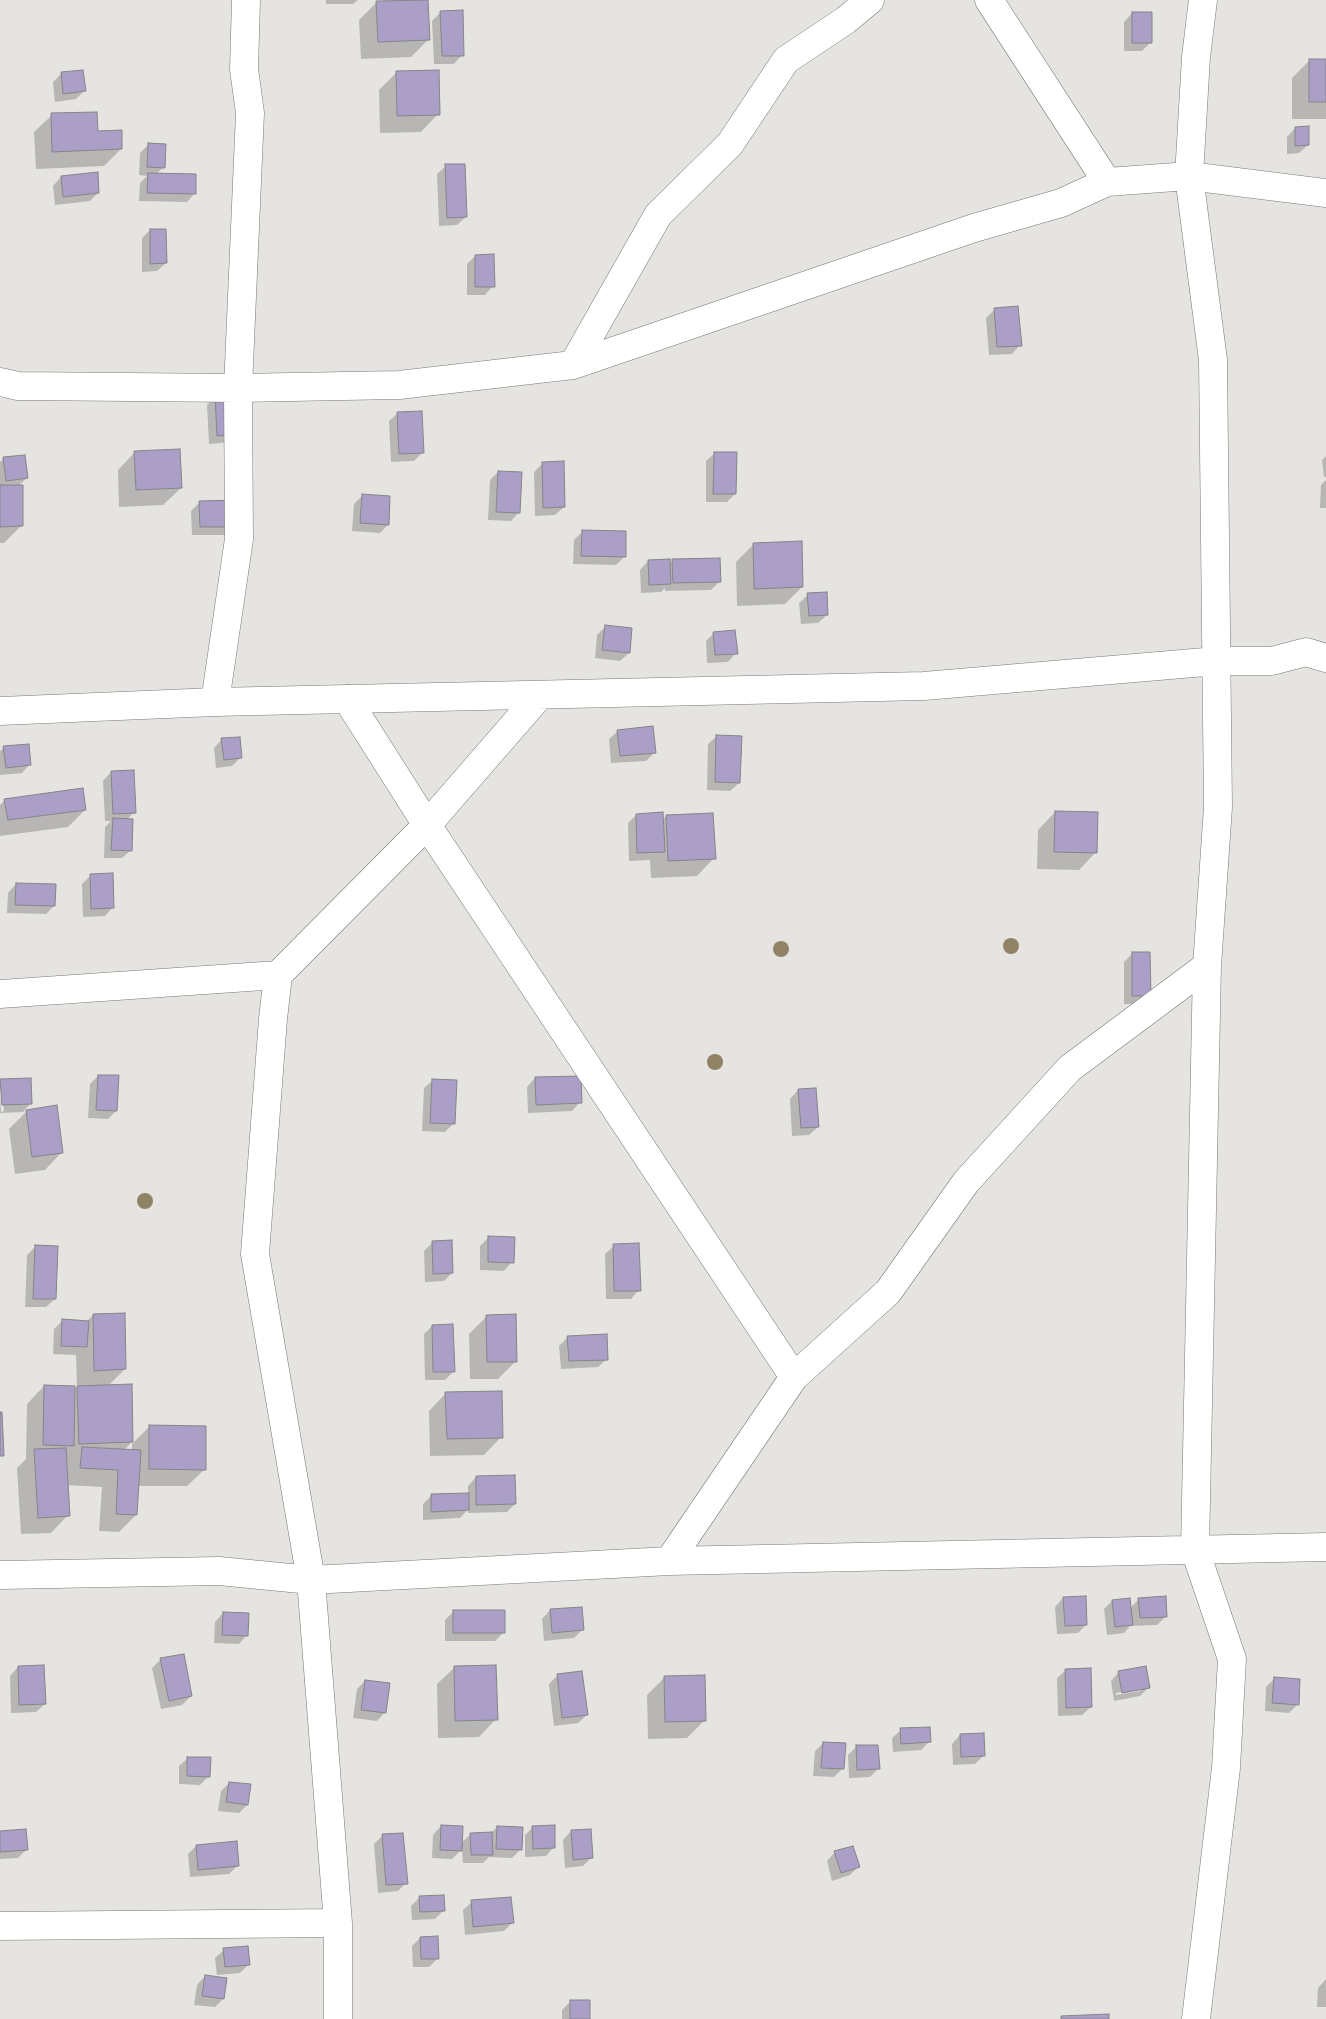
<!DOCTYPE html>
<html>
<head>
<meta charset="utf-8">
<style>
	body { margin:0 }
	canvas { display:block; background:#e5e4e1 }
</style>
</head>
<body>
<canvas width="1326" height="2019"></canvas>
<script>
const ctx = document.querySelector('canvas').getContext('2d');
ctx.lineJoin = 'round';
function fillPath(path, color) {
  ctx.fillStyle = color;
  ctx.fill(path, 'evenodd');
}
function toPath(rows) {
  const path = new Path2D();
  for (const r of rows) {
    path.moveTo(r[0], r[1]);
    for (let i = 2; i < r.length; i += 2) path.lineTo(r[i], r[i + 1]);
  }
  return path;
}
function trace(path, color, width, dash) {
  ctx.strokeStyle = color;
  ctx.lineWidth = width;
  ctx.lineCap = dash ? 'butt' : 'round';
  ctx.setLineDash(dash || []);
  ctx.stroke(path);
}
fillPath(toPath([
	[326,0,358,0,353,4,326,4],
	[377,2,429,39,411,57,361,59,359,20],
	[441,12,462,55,454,64,434,64,432,21],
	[1132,13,1150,43,1142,51,1124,51,1124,22],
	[1310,60,1326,60,1326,119,1292,119,1292,78],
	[82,71,84,91,76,99,55,102,53,82,61,74],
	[397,72,438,114,421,132,380,133,379,90],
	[52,115,97,132,121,149,104,166,36,169,34,132],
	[1295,128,1308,145,1299,153,1287,154,1287,137],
	[149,144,164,167,156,174,195,193,187,202,139,201,140,183,147,176,139,175,140,153],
	[446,166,466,217,457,225,439,226,437,174],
	[97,173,98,193,90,201,55,205,53,186,61,177],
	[150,230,166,263,157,271,142,272,142,238],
	[475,256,493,286,485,295,467,295,467,264],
	[995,309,1020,345,1012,354,989,355,986,318],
	[215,397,231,442,209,444,207,405],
	[398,413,422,453,414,461,391,462,389,421],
	[135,452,181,488,163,505,119,507,118,470],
	[715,453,735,494,727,502,706,502,706,461],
	[1326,456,1326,477,1324,477,1322,460],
	[3,459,27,478,18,486,21,526,4,543,0,543,0,462],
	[543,463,564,507,555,515,535,516,534,472],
	[498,472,519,512,511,521,488,520,490,480],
	[1326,480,1326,508,1320,508,1321,485],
	[362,496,388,525,380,533,352,531,354,504],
	[200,502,236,502,228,535,192,535,191,511],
	[582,532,625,556,616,565,573,564,574,540],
	[754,544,802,587,785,604,737,606,736,562],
	[673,560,720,581,711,590,665,591,665,588,661,592,641,593,640,570,648,561,669,564],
	[808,595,827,615,818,623,801,624,799,603],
	[605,627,629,653,620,661,595,658,597,635],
	[714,633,736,653,728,662,707,663,706,641],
	[618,731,655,752,646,761,611,763,609,739],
	[717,736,739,783,730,791,707,790,708,744],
	[222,739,241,757,232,766,216,768,214,748],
	[4,748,30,764,22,773,0,775,0,751],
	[111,772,134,812,127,820,131,850,122,858,104,858,105,827,111,821,105,821,103,781],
	[5,800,85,810,68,827,0,836,0,805],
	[1055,812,1096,852,1079,870,1037,869,1038,830],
	[636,815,662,821,666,816,714,858,697,876,651,878,650,860,629,861,628,823],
	[90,876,113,907,105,916,83,917,82,884],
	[16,884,54,906,46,914,7,913,8,893],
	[1132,954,1150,995,1141,1004,1124,1004,1124,962],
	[98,1076,116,1111,108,1119,88,1118,90,1084],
	[535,1078,580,1102,572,1111,528,1113,527,1087],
	[1,1080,31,1103,23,1112,0,1113,0,1093,1,1112,4,1111,2,1087,0,1087],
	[433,1080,454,1123,445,1132,422,1131,424,1088],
	[798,1090,818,1127,809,1135,792,1136,790,1099],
	[27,1111,62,1152,45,1170,15,1174,9,1129],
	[489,1237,512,1262,504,1271,480,1270,480,1246],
	[433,1242,452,1273,444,1281,425,1282,424,1251],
	[614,1246,639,1290,631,1299,606,1299,605,1254],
	[35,1247,55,1299,46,1307,25,1307,27,1255],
	[93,1315,125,1369,108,1386,132,1442,124,1450,132,1451,132,1444,150,1426,205,1469,187,1486,138,1486,136,1515,119,1532,99,1531,102,1487,67,1485,68,1515,51,1533,21,1534,17,1468,26,1459,27,1404,44,1386,74,1390,77,1387,76,1355,53,1354,54,1329,63,1320,86,1322],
	[487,1316,516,1361,498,1379,470,1379,469,1334],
	[432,1326,454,1371,445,1380,425,1380,424,1334],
	[567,1338,607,1359,598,1367,561,1369,559,1346],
	[446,1393,501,1437,484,1455,430,1456,429,1411],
	[476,1477,515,1504,507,1512,468,1513,468,1509,460,1518,423,1520,423,1504,431,1496,468,1494,468,1486],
	[1063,1598,1086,1625,1078,1633,1057,1634,1055,1607],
	[1129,1599,1130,1608,1139,1599,1166,1616,1157,1625,1130,1626,1124,1633,1107,1635,1104,1609,1112,1601],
	[550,1610,583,1629,574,1638,544,1641,542,1619],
	[454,1611,504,1632,495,1641,445,1641,445,1620],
	[223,1613,247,1635,239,1644,214,1643,215,1622],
	[161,1659,191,1696,182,1705,161,1709,152,1668],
	[18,1667,45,1704,36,1712,11,1713,10,1676],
	[455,1667,496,1719,479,1737,438,1738,437,1684],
	[1066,1670,1091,1707,1082,1715,1058,1716,1057,1678],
	[581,1672,587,1715,578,1723,554,1726,549,1684,557,1676],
	[1119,1672,1149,1687,1140,1696,1114,1701,1111,1681],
	[1141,1688,1141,1691,1116,1695,1116,1693],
	[665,1677,705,1720,687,1738,648,1739,647,1695],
	[1274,1679,1298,1704,1289,1713,1265,1711,1266,1687],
	[365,1681,385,1712,377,1721,353,1718,357,1689],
	[901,1730,930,1741,921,1750,893,1752,892,1738],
	[960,1735,984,1755,975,1764,953,1765,952,1744],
	[823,1743,843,1768,834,1777,813,1776,815,1751],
	[857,1746,878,1769,870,1777,849,1778,848,1755],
	[188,1758,209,1776,200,1785,179,1784,179,1766],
	[229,1783,247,1805,239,1813,218,1811,221,1791],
	[441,1826,461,1843,471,1834,491,1833,497,1827,521,1849,512,1858,489,1857,483,1863,463,1863,462,1849,452,1859,432,1858,433,1835],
	[533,1827,554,1847,546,1856,525,1857,525,1835],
	[571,1831,591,1858,583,1866,565,1868,563,1840],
	[0,1832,27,1849,18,1858,0,1859],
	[382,1836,406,1883,398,1891,378,1893,374,1844],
	[196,1846,238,1865,229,1874,190,1877,188,1854],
	[835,1852,858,1867,850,1875,832,1881,827,1861],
	[420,1897,444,1910,435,1919,412,1920,411,1906],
	[472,1902,513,1922,504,1931,465,1935,463,1910],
	[420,1938,438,1958,429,1967,413,1967,412,1946],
	[224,1950,248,1965,240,1973,217,1975,215,1958],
	[205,1976,223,1999,215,2007,194,2005,197,1985],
	[1326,1979,1326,2007,1317,2007,1318,1988],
	[570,2002,588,2019,562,2019,562,2010]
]), '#0003');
const building = toPath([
	[428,0,430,40,378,42,376,1,428,0],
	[463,10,464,56,442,56,440,11,463,10],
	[1132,12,1152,12,1152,43,1132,43,1132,12],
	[1309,59,1326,59,1326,102,1309,102,1309,59],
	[83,70,86,91,63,94,61,72,83,70],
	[439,70,440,115,397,116,396,71,439,70],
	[97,112,98,131,122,130,122,149,52,152,51,113,97,112],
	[1309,126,1309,145,1295,146,1295,127,1309,126],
	[148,143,166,144,165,168,147,167,148,143],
	[445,164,465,164,467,217,447,218,445,164],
	[98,172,99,193,63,197,61,176,98,172],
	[148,173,196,174,196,194,147,193,148,173],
	[150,229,166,229,167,263,150,264,150,229],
	[494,254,495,287,475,287,475,255,494,254],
	[1018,306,1022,346,997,347,994,308,1018,306],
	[237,394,240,434,217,436,215,395,237,394],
	[422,411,424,453,399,454,397,412,422,411],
	[180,449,182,488,136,490,134,451,180,449],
	[714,452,737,452,736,494,713,494,714,452],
	[25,455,28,478,6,481,3,457,25,455],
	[564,461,565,507,543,508,542,462,564,461],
	[498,471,522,472,520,513,496,512,498,471],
	[0,485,23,485,23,526,0,527,0,485],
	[362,494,390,496,389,525,360,523,362,494],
	[237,500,238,527,200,527,199,501,237,500],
	[582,530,626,531,626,557,581,556,582,530],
	[802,541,803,587,754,589,753,543,802,541],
	[720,558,721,582,673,583,672,559,720,558],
	[670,559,671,584,649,585,648,560,670,559],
	[827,592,828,615,809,616,807,593,827,592],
	[605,625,632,628,630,653,602,650,605,625],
	[735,630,738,654,715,655,713,632,735,630],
	[653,726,656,753,620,756,617,730,653,726],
	[716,735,742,736,740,783,715,782,716,735],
	[240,737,242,758,224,760,221,738,240,737],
	[29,744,31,765,6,768,3,746,29,744],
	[134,770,136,813,113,814,111,771,134,770],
	[83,788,86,810,8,820,4,799,83,788],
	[1055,811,1098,812,1097,853,1054,852,1055,811],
	[663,812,665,852,637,853,636,814,663,812],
	[713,813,716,859,668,861,666,815,713,813],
	[113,818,133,819,132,851,111,850,113,818],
	[113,873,114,908,91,909,90,874,113,873],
	[16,883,56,884,55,906,15,905,16,883],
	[1132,952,1150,952,1151,996,1132,996,1132,952],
	[98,1075,119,1075,117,1111,96,1110,98,1075],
	[581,1076,582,1103,536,1105,535,1077,581,1076],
	[31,1078,32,1104,2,1105,0,1079,31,1078],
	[432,1079,457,1080,455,1124,430,1123,432,1079],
	[816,1088,819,1127,801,1128,798,1089,816,1088],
	[57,1105,63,1153,32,1157,26,1110,57,1105],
	[488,1236,515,1237,514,1263,488,1262,488,1236],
	[452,1240,453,1273,433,1274,432,1241,452,1240],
	[639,1243,641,1291,614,1291,613,1244,639,1243],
	[35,1245,58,1246,56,1299,33,1299,35,1245],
	[125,1313,126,1369,94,1371,93,1314,125,1313],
	[516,1314,517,1362,487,1362,486,1315,516,1314],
	[62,1319,89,1321,87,1347,61,1346,62,1319],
	[453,1324,455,1372,433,1372,432,1325,453,1324],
	[607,1334,608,1360,569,1361,567,1336,607,1334],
	[132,1384,133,1442,79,1444,77,1386,132,1384],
	[44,1385,75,1386,74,1446,43,1445,44,1385],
	[502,1391,503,1438,447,1439,445,1392,502,1391],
	[0,1412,2,1412,4,1456,0,1456,0,1412],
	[149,1425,206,1426,206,1470,149,1469,149,1425],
	[82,1447,141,1450,137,1515,116,1514,118,1470,80,1468,82,1447],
	[66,1448,70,1516,38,1518,34,1449,66,1448],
	[515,1475,516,1504,476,1505,476,1476,515,1475],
	[469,1493,469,1510,431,1512,431,1494,469,1493],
	[1086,1596,1087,1625,1065,1626,1063,1597,1086,1596],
	[1166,1596,1167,1617,1140,1618,1138,1598,1166,1596],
	[1130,1598,1133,1625,1115,1627,1112,1600,1130,1598],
	[582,1607,584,1630,552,1633,550,1609,582,1607],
	[453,1610,505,1610,505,1633,453,1633,453,1610],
	[223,1612,249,1613,248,1636,222,1635,223,1612],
	[184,1654,192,1696,169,1701,160,1658,184,1654],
	[44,1665,46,1704,19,1705,18,1666,44,1665],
	[496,1665,498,1720,455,1721,454,1666,496,1665],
	[1146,1666,1150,1688,1122,1693,1118,1671,1146,1666],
	[1091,1668,1092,1707,1066,1708,1065,1669,1091,1668],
	[582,1671,588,1715,562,1718,557,1674,582,1671],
	[705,1675,706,1721,665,1722,664,1676,705,1675],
	[1274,1677,1300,1679,1299,1705,1272,1703,1274,1677],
	[365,1680,390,1683,386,1713,361,1710,365,1680],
	[930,1727,931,1742,901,1744,900,1728,930,1727],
	[984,1733,985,1756,961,1757,960,1734,984,1733],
	[823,1742,846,1743,844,1769,821,1768,823,1742],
	[856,1745,878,1745,880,1769,857,1770,856,1745],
	[187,1757,211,1757,210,1777,187,1776,187,1757],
	[229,1782,251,1784,248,1805,226,1802,229,1782],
	[441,1825,463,1826,462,1851,440,1850,441,1825],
	[555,1825,555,1848,533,1849,532,1826,555,1825],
	[497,1826,523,1827,522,1850,496,1849,497,1826],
	[26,1829,28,1850,0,1852,0,1831,26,1829],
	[591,1829,593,1858,573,1860,571,1830,591,1829],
	[492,1832,493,1855,471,1855,470,1833,492,1832],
	[403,1833,408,1884,386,1885,382,1834,403,1833],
	[237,1841,239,1866,198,1870,196,1845,237,1841],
	[853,1846,860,1867,841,1873,834,1851,853,1846],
	[444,1895,445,1911,420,1912,419,1896,444,1895],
	[511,1897,514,1923,473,1927,471,1900,511,1897],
	[438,1936,439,1959,421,1959,420,1937,438,1936],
	[248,1946,250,1965,225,1967,223,1948,248,1946],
	[205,1975,227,1978,224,1999,202,1996,205,1975],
	[570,2000,590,2000,590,2019,570,2019,570,2000],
	[1109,2014,1109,2019,1061,2019,1061,2016,1109,2014]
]);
fillPath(building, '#ac9fc7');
trace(building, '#858487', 1);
const minor = toPath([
	[989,0,1107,182],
	[573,365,658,215,730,144,786,60,846,20,870,0],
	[0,382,18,386,238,388,399,385,573,365,974,228,1061,203,1107,182,1189,176,1326,193],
	[347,699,427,825,794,1377],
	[215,702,239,539,238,388,250,113,244,69,246,0],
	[0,711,215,702,924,686,1217,661,1272,661,1306,652,1326,658],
	[0,994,278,975],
	[669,1561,794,1377,888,1292,966,1182,1070,1068,1207,966,1218,807,1213,360,1189,176,1196,57,1203,0],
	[0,1575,219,1571,311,1580,669,1561,1326,1547],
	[0,1926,338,1923],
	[338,2019,338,1923,311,1580,255,1254,273,1019,278,975,427,825,540,695],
	[1196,2019,1226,1768,1232,1659,1195,1550,1207,966]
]);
trace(minor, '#7a7875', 29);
trace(minor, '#fff', 28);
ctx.fillStyle = '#908365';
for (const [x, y] of [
	[1011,946],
	[781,949],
	[715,1062],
	[145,1201]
]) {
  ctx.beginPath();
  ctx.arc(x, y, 8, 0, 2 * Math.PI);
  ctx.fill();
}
</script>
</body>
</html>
